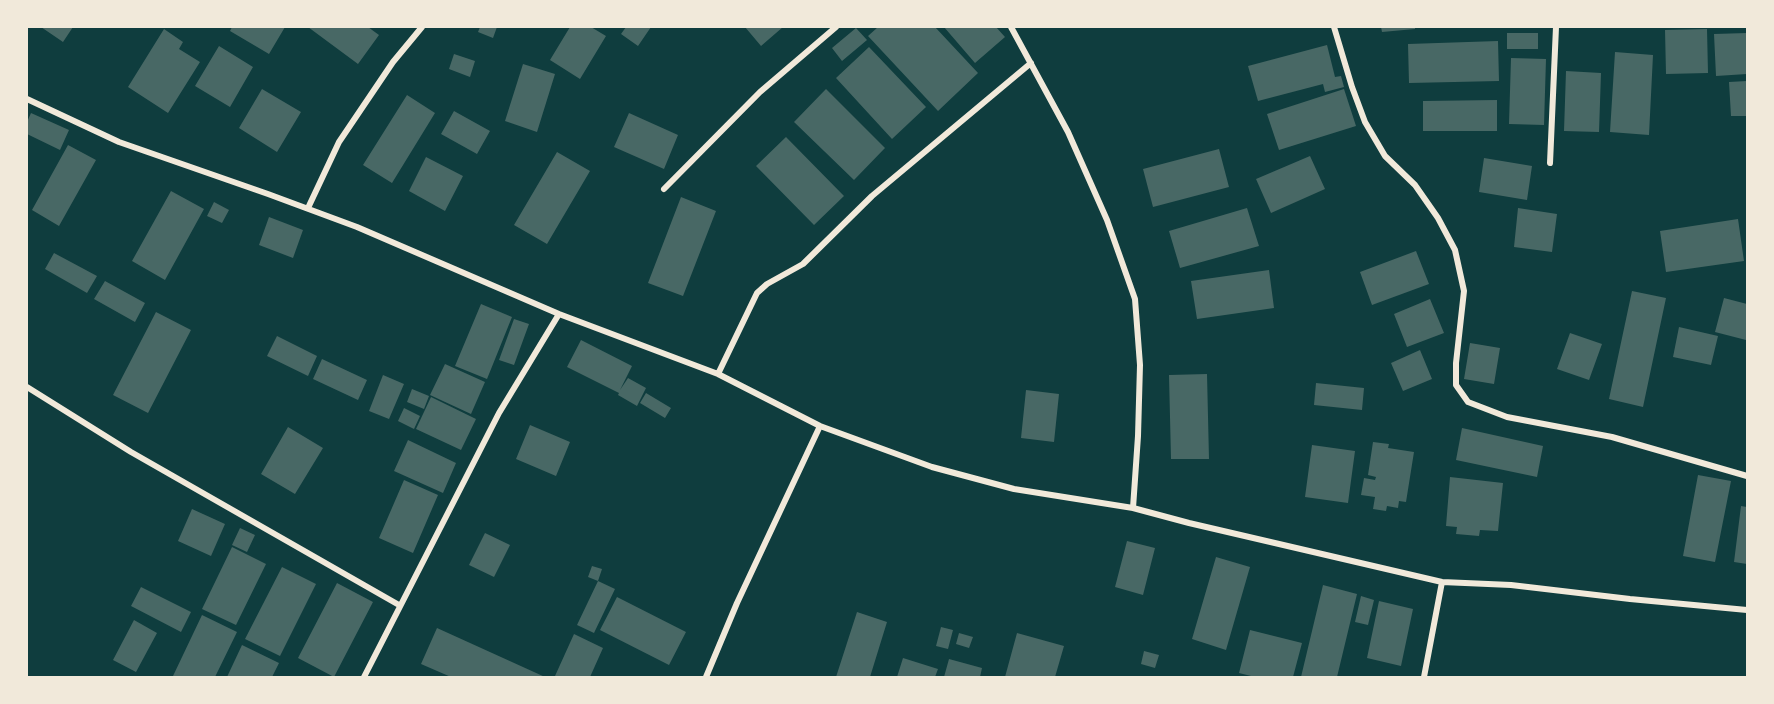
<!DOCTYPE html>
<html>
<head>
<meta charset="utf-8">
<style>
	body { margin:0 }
	#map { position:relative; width:1774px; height:704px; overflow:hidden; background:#0f3d3e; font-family:"Titillium Web",sans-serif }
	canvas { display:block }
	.frame { position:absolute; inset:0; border:28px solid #f1e9da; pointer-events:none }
</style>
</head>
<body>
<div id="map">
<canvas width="1774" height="704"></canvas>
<div class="frame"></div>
</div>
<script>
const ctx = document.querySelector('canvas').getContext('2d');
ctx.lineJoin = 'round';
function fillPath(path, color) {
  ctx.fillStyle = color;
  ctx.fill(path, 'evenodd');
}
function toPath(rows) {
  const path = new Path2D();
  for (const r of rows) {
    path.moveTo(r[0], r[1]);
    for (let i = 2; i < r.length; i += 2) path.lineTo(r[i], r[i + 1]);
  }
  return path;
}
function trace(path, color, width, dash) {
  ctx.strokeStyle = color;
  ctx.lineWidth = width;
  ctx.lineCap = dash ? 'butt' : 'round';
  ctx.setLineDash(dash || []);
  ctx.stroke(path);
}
fillPath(toPath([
	[41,27,73,27,63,42],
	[232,27,285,27,269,54,230,31],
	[308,27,368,27,379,35,358,64],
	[480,27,497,27,493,38,478,32],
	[570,27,591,27,606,36,580,79,550,60],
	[626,27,651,27,638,46,621,34],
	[745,27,783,27,761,46],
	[878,27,935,27,978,73,938,111,868,36],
	[944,27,996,27,1005,37,975,63],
	[1381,27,1415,27,1415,29,1382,32],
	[856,28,867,40,842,61,832,48],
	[164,29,183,42,179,49,200,62,168,113,128,87],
	[1707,29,1708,73,1666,74,1665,30],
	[1507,33,1538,33,1538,49,1507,49],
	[1747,33,1747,74,1716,76,1714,34],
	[1498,41,1499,81,1409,83,1408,44],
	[1327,45,1335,77,1341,76,1344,87,1325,92,1323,84,1258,101,1248,66],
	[219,46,253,67,230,107,195,86],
	[869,47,926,107,892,139,836,78],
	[1615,52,1653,55,1649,135,1610,132],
	[454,54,475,61,470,77,449,69],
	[1511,58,1546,59,1544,125,1509,124],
	[523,64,555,74,537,132,505,121],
	[1566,71,1601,73,1599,132,1564,131],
	[1747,81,1747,116,1731,116,1729,82],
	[262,89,301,112,277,152,239,128],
	[826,89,885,148,854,180,794,122],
	[1344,89,1356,126,1279,150,1267,114],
	[407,95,435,113,392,183,363,165],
	[1497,100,1497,131,1423,131,1423,101],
	[454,111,490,131,477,154,441,134],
	[31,113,69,130,60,150,27,134,27,122],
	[629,113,678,135,664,169,614,147],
	[786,137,844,196,814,225,756,166],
	[68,145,96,160,59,226,32,210],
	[1219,149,1229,187,1153,207,1143,169],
	[557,152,590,171,547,244,514,225],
	[1310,156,1325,189,1271,213,1256,179],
	[426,157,463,176,445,211,409,191],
	[1484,158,1532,166,1527,200,1479,192],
	[171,191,204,209,165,280,132,261],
	[681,197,716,211,683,296,648,283],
	[214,202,229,210,222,223,207,216],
	[1247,208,1259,246,1180,268,1169,231],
	[1518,208,1557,214,1552,252,1514,247],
	[269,217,303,230,293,258,259,245],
	[1738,219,1744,261,1666,272,1660,231],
	[1416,251,1429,284,1372,305,1360,272],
	[54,253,97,276,87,293,45,269],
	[1269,270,1274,308,1197,319,1191,281],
	[105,281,145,303,135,322,94,299],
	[1632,291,1666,298,1643,407,1609,399],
	[1724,298,1747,304,1746,340,1715,332],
	[1430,299,1444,333,1407,347,1394,314],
	[481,304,512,317,487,379,455,366],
	[156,312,191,330,148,413,113,395],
	[514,319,529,324,514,365,499,360],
	[1679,327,1718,336,1711,365,1673,357],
	[1570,333,1602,344,1589,380,1557,369],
	[277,336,317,356,308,376,267,356],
	[581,340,632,366,620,390,628,378,646,388,637,406,618,395,619,393,567,367],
	[1470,343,1500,348,1494,384,1464,379],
	[1420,350,1432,379,1403,391,1391,363],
	[322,359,367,380,358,400,313,379],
	[445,364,485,382,471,414,430,395],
	[1207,374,1209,459,1171,459,1169,375],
	[383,375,404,384,389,419,369,411],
	[1316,383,1364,388,1362,410,1314,405],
	[412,389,429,396,424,409,407,402],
	[1026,390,1059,394,1054,442,1021,438],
	[646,393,671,408,665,418,640,403],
	[431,397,476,419,461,450,416,429],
	[404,408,420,416,414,429,398,421],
	[530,425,570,442,556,476,516,459],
	[288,427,323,448,295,494,261,474],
	[1462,428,1543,446,1537,477,1456,460],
	[408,440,456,463,443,493,394,471],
	[1373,442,1389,444,1388,448,1414,452,1406,502,1399,501,1398,508,1387,506,1386,511,1373,509,1375,497,1361,495,1364,478,1375,480,1376,477,1368,475],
	[1312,445,1355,451,1348,503,1305,497],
	[1698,475,1731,481,1715,562,1683,556],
	[1450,477,1503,483,1498,531,1480,530,1479,536,1456,534,1457,527,1446,526],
	[404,480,438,495,413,553,379,538],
	[1741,506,1747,507,1747,564,1734,562],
	[192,509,225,524,211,556,178,541],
	[240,528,255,535,247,552,232,545],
	[485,533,510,545,494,577,469,565],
	[1127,541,1155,548,1143,595,1115,587],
	[232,547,266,564,236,625,202,609],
	[1216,557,1250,567,1226,650,1192,639],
	[592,566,602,569,598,581,588,577],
	[282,567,316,584,280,656,245,639],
	[598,581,615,589,594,633,577,625],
	[337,583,373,602,334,677,298,658],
	[1323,585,1357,594,1337,677,1301,677],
	[141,587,191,612,181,632,131,606],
	[1361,596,1374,600,1368,625,1355,622],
	[617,597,686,632,669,665,600,630],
	[1379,601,1413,609,1401,666,1367,658],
	[857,612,887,622,870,677,836,677],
	[202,615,237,632,215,677,176,677,173,676],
	[134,620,157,633,136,672,113,660],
	[941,627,953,630,948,649,936,646],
	[437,628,545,677,451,677,421,664],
	[1250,630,1302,643,1293,677,1255,677,1239,673],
	[959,633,973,637,969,648,956,644],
	[1017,633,1064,646,1055,677,1005,677],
	[574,634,603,648,590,677,557,677,555,676],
	[242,645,279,663,272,677,227,677],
	[1144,651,1159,655,1155,668,1141,664],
	[903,658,938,669,935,677,897,677],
	[949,659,982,668,980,677,944,677]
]), '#486865');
trace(toPath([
	[1011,27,1068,132,1107,220,1135,299,1140,365,1138,436,1133,508],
	[1334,27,1352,87,1365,122,1385,156,1415,185,1438,218,1455,250,1464,291,1456,363,1456,385,1468,402,1507,417,1612,437,1747,476],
	[27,99,119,142,268,194,357,227,559,314,718,374,820,426,932,467,1014,489,1133,508,1189,523,1442,582,1511,585,1630,599,1747,610],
	[1550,163,1556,27],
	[664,189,760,92,836,27],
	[308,208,339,142,393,62,422,27],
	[718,374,757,293,767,284,803,264,872,196,1031,63],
	[27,387,131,452,399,605],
	[364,677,499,413,559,314],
	[706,677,737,603,820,426],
	[1424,677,1442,582]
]), '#f1e9da', 6);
</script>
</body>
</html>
